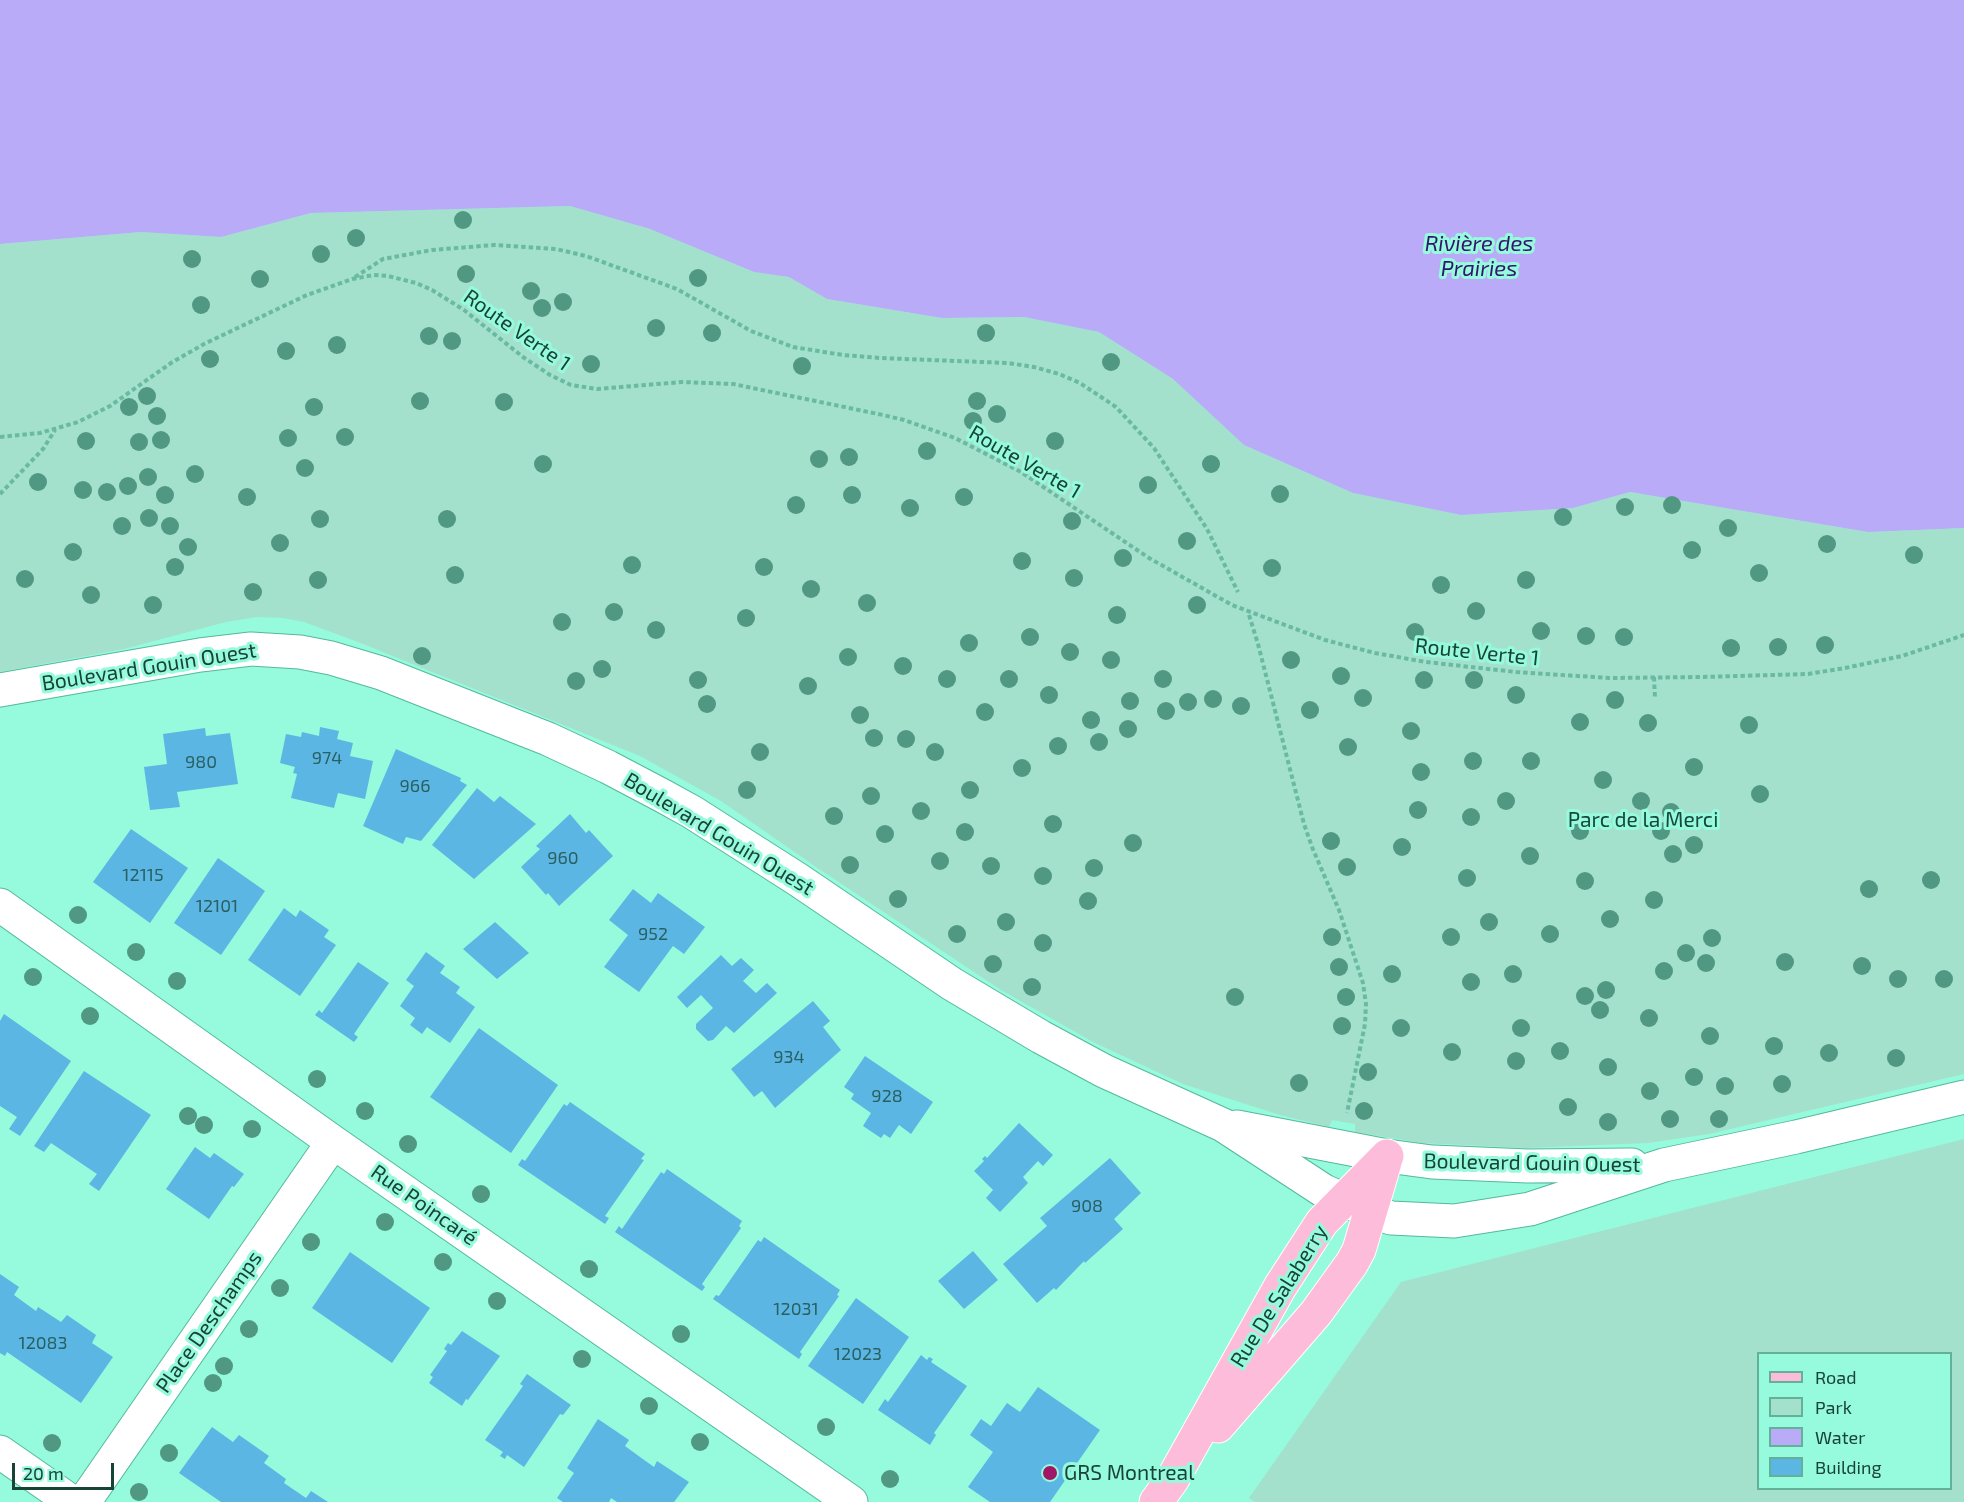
<!DOCTYPE html>
<html>
<head>
<meta charset="utf-8">
<style>
	body { margin:0 }
	#map { position:relative; width:1964px; height:1502px; overflow:hidden; background:#96fadc; font-family:"Exo 2",sans-serif }
	canvas { display:block }
	.legend { position:absolute; left:1757px; top:1352px; width:195px; height:138px; box-sizing:border-box; background:#96fadc; border:2px solid #64b19a; margin:0; padding:8px 10px; list-style:none; font-size:18px; color:#184337 }
	.legend li { display:flex; align-items:center; gap:12px; height:30px }
	.legend b { width:30px; border:2px solid #64b19a }
	.scale { position:absolute; left:12px; top:1463px; width:102px; height:27px; box-sizing:border-box; border:3px solid #184337; border-top:0; padding-left:8px; font-size:18px; line-height:21px; white-space:nowrap; color:#184337; -webkit-text-stroke:4px #96fadc; paint-order:stroke }
</style>
</head>
<body>
<div id="map">
<canvas width="1964" height="1502"></canvas>
<ul class="legend">
<li><b style="height:8px;background:#fdbdda"></b>Road</li>
<li><b style="height:16px;background:#a3e1cd"></b>Park</li>
<li><b style="height:16px;background:#b9abf7"></b>Water</li>
<li><b style="height:16px;background:#5cb6e3"></b>Building</li>
</ul>
<div class="scale">20 m</div>
</div>
<script>
const ctx = document.querySelector('canvas').getContext('2d');
ctx.lineJoin = 'round';
function fillPath(path, color) {
  ctx.fillStyle = color;
  ctx.fill(path, 'evenodd');
}
function toPath(rows) {
  const path = new Path2D();
  for (const r of rows) {
    path.moveTo(r[0], r[1]);
    for (let i = 2; i < r.length; i += 2) path.lineTo(r[i], r[i + 1]);
  }
  return path;
}
function trace(path, color, width, dash) {
  ctx.strokeStyle = color;
  ctx.lineWidth = width;
  ctx.lineCap = dash ? 'butt' : 'round';
  ctx.setLineDash(dash || []);
  ctx.stroke(path);
}
function label(font, color, halo, rows, align = 'center') {
  ctx.font = font + ' "Exo 2",sans-serif';
  ctx.lineWidth = 6;
  ctx.setLineDash([]);
  ctx.textBaseline = 'middle';
  ctx.strokeStyle = halo;
  ctx.fillStyle = color;
  for (const [text, x, y, turn = 0] of rows) {
    ctx.save();
    ctx.translate(x, y);
    ctx.rotate((+turn || 0) * Math.PI / 180);
    ctx.textAlign = isNaN(turn) ? turn : align;
    if (halo) ctx.strokeText(text, 0, 0);
    ctx.fillText(text, 0, 0);
    ctx.restore();
  }
}
fillPath(toPath([
	[570,206,650,229,754,272,790,277,827,299,942,318,1024,317,1099,332,1173,379,1244,445,1353,493,1461,515,1573,508,1630,492,1868,532,1964,528,1964,1074,1709,1134,1648,1143,1526,1148,1422,1143,1355,1132,1355,1124,1332,1120,1329,1127,1280,1115,1183,1084,1093,1042,1001,990,819,869,721,801,640,756,358,642,304,622,283,618,257,617,226,622,124,649,0,672,0,244,141,232,221,237,311,213],
	[1964,1139,1964,1502,1255,1502,1249,1498,1401,1282],
	[1758,1354,1950,1354,1950,1488,1758,1488]
]), '#a3e1cd');
fillPath(toPath([
	[0,0,1964,0,1964,528,1868,532,1630,492,1573,508,1461,515,1353,493,1244,445,1173,379,1099,332,1024,317,942,318,827,299,789,277,754,272,650,229,570,206,311,213,221,237,141,232,0,244]
]), '#b9abf7');
fillPath(toPath([
	[320,727,339,731,337,739,353,743,350,756,373,761,365,799,338,793,334,808,291,798,297,774,293,773,295,767,280,763,286,734,301,737,302,732,319,736],
	[205,728,206,736,230,733,238,784,177,792,180,807,150,810,144,767,167,764,163,734],
	[396,749,461,778,460,781,467,785,421,841,406,837,403,844,363,826],
	[477,788,494,802,500,796,536,824,474,879,432,845],
	[570,814,586,833,589,830,613,856,559,906,548,893,546,895,521,867,540,849,536,846],
	[131,829,188,868,150,923,93,882],
	[218,858,265,891,221,955,174,923],
	[633,889,651,903,658,893,705,927,684,954,673,946,639,992,604,967,628,935,609,920],
	[284,908,296,917,300,910,329,930,324,937,336,945,300,996,248,960],
	[495,922,529,953,497,979,463,949],
	[426,952,445,966,440,973,460,987,456,993,475,1007,450,1043,427,1027,422,1034,410,1025,415,1018,400,1006,414,986,406,980],
	[721,955,732,966,741,958,754,970,743,981,756,993,767,983,777,993,734,1033,726,1026,713,1040,708,1041,696,1029,696,1024,713,1008,701,995,687,1008,677,997],
	[358,962,389,983,354,1034,358,1037,354,1042,315,1015,319,1010,322,1013],
	[813,1001,830,1021,823,1027,841,1050,775,1108,762,1091,754,1097,731,1069],
	[4,1014,71,1061,20,1136,9,1129,17,1117,0,1106,0,1021],
	[479,1028,558,1085,511,1153,430,1097],
	[865,1056,933,1102,911,1134,899,1125,890,1138,884,1134,881,1138,863,1126,871,1113,851,1099,854,1094,844,1087],
	[84,1071,151,1115,99,1191,89,1184,97,1174,51,1143,44,1152,34,1146],
	[570,1102,645,1154,641,1159,644,1160,605,1216,609,1218,605,1224,518,1165,522,1159,525,1161,564,1104,567,1106],
	[1019,1123,1053,1155,1043,1166,1038,1161,1023,1177,1028,1183,1000,1212,986,1198,993,1190,974,1171,984,1161,982,1159,985,1156,987,1158],
	[195,1147,210,1158,214,1153,244,1174,234,1187,232,1186,209,1219,166,1189],
	[1110,1158,1141,1193,1114,1219,1123,1229,1085,1263,1084,1261,1056,1290,1054,1288,1037,1303,1003,1264,1047,1226,1040,1218],
	[667,1169,742,1221,739,1226,741,1228,702,1284,705,1287,702,1291,615,1232,619,1226,622,1229,661,1172,664,1174],
	[764,1237,840,1290,837,1295,839,1296,800,1352,802,1354,799,1359,713,1299,716,1295,719,1296,758,1240,761,1242],
	[973,1251,998,1280,964,1309,938,1281],
	[350,1252,430,1308,392,1363,312,1308],
	[0,1274,19,1287,14,1295,36,1311,38,1307,61,1322,67,1315,96,1335,92,1343,113,1357,81,1403,7,1352,5,1356,0,1353],
	[856,1298,909,1337,863,1404,808,1366],
	[462,1331,500,1356,468,1400,466,1399,462,1406,429,1383,433,1377,430,1375,447,1351,444,1349,448,1343,451,1345],
	[921,1355,927,1360,929,1357,933,1359,931,1362,967,1386,934,1433,936,1435,930,1445,878,1410,885,1399,888,1402],
	[527,1374,571,1405,563,1415,560,1414,524,1467,507,1455,505,1459,500,1456,503,1452,485,1440,523,1386,520,1384],
	[1038,1387,1100,1430,1050,1502,990,1502,968,1487,993,1452,970,1435,981,1419,991,1426,1007,1403,1020,1412],
	[598,1419,629,1440,625,1446,640,1457,654,1467,657,1461,689,1482,674,1502,617,1502,611,1498,609,1502,563,1502,557,1498,574,1473,567,1468],
	[212,1427,233,1442,239,1435,269,1456,264,1463,286,1479,284,1483,306,1498,311,1491,328,1502,221,1502,179,1473]
]), '#5cb6e3');
const minor = toPath([
	[0,690,200,655,251,649,300,652,331,658,381,673,548,739,608,767,663,796,692,812,797,879,952,984,1041,1037,1104,1071,1223,1125,1324,1191,1370,1211,1391,1218,1454,1221,1530,1209,1664,1165,1796,1137,1964,1097],
	[0,905,333,1142,851,1502],
	[1237,1127,1387,1156,1432,1162,1528,1166,1632,1165],
	[0,1452,72,1502],
	[84,1502,333,1142]
]);
const major = toPath([
	[1218,1426,1316,1313,1352,1263,1359,1250,1385,1162],
	[1156,1502,1172,1480,1280,1287,1322,1222,1387,1156]
]);
trace(minor, '#54b99d', 35);
trace(major, '#fff', 35);
trace(toPath([
	[355,277,383,259,432,250,494,245,556,249,586,256,677,289,751,331,793,347,843,355,880,358,1008,363,1034,367,1059,374,1080,383,1116,407,1154,448,1207,529,1238,592],
	[0,437,40,433,78,422,110,406,171,363,204,344,307,295,352,279,374,275,388,276,416,283,432,290,464,310,523,357,550,375,571,385,597,389,682,382,733,384,883,415,904,420,955,438,1021,472,1149,558,1232,605,1325,640,1375,653,1426,662,1516,672,1609,678,1702,677,1808,674,1845,668,1902,656,1964,635],
	[0,494,43,449,55,430],
	[1249,615,1258,644,1304,824,1312,847,1339,910,1363,983,1366,1004,1365,1024,1347,1113],
	[1654,677,1655,698]
]), '#6abaa2', 4, [4.5, 3]);
trace(minor, '#fff', 33);
trace(major, '#fdbdda', 33);
ctx.fillStyle = '#519883';
for (const [x, y] of [
	[463,220],
	[356,238],
	[321,254],
	[192,259],
	[466,274],
	[698,278],
	[260,279],
	[531,291],
	[563,302],
	[201,305],
	[542,308],
	[656,328],
	[712,333],
	[986,333],
	[429,336],
	[452,341],
	[337,345],
	[286,351],
	[210,359],
	[1111,362],
	[591,364],
	[802,366],
	[147,396],
	[420,401],
	[977,401],
	[504,402],
	[129,407],
	[314,407],
	[997,414],
	[157,416],
	[973,421],
	[345,437],
	[288,438],
	[161,440],
	[86,441],
	[1055,441],
	[139,442],
	[927,451],
	[849,457],
	[819,459],
	[543,464],
	[1211,464],
	[305,468],
	[195,474],
	[148,477],
	[38,482],
	[1148,485],
	[128,486],
	[83,490],
	[107,492],
	[1280,494],
	[165,495],
	[852,495],
	[247,497],
	[964,497],
	[796,505],
	[1672,505],
	[1625,507],
	[910,508],
	[1563,517],
	[149,518],
	[320,519],
	[447,519],
	[1072,521],
	[122,526],
	[170,526],
	[1728,528],
	[1187,541],
	[280,543],
	[1827,544],
	[188,547],
	[1692,550],
	[73,552],
	[1914,555],
	[1123,558],
	[1022,561],
	[632,565],
	[175,567],
	[764,567],
	[1272,568],
	[1759,573],
	[455,575],
	[1074,578],
	[25,579],
	[318,580],
	[1526,580],
	[1441,585],
	[811,589],
	[253,592],
	[91,595],
	[867,603],
	[153,605],
	[1197,605],
	[1476,611],
	[614,612],
	[1117,615],
	[746,618],
	[562,622],
	[656,630],
	[1541,631],
	[1415,632],
	[1586,636],
	[1030,637],
	[1624,637],
	[969,643],
	[1825,645],
	[1778,647],
	[1731,648],
	[1070,652],
	[422,656],
	[848,657],
	[1111,660],
	[1291,660],
	[903,666],
	[602,669],
	[1341,676],
	[947,679],
	[1009,679],
	[1163,679],
	[698,680],
	[1424,680],
	[1474,680],
	[576,681],
	[808,686],
	[1049,695],
	[1516,695],
	[1363,698],
	[1213,699],
	[1615,700],
	[1130,701],
	[1188,702],
	[707,704],
	[1241,706],
	[1310,710],
	[1166,711],
	[985,712],
	[860,715],
	[1091,720],
	[1580,722],
	[1648,723],
	[1749,725],
	[1128,729],
	[1411,731],
	[874,738],
	[906,739],
	[1099,742],
	[1058,746],
	[1348,747],
	[760,752],
	[935,752],
	[1473,761],
	[1531,761],
	[1694,767],
	[1022,768],
	[1421,772],
	[1603,780],
	[747,790],
	[970,790],
	[1760,794],
	[871,796],
	[1506,801],
	[1641,801],
	[1418,810],
	[921,811],
	[1671,812],
	[834,816],
	[1471,817],
	[1053,824],
	[1580,831],
	[1661,831],
	[965,832],
	[885,834],
	[1331,841],
	[1133,843],
	[1694,845],
	[1402,847],
	[1673,854],
	[1530,856],
	[940,861],
	[850,865],
	[991,866],
	[1347,867],
	[1094,868],
	[1043,876],
	[1467,878],
	[1931,880],
	[1585,881],
	[1869,889],
	[898,899],
	[1654,900],
	[1088,901],
	[78,915],
	[1610,919],
	[1006,922],
	[1489,922],
	[957,934],
	[1550,934],
	[1332,937],
	[1451,937],
	[1712,938],
	[1043,943],
	[136,952],
	[1686,953],
	[1785,962],
	[1706,963],
	[993,964],
	[1862,966],
	[1339,967],
	[1664,971],
	[1392,974],
	[1513,974],
	[33,977],
	[1898,979],
	[1944,979],
	[177,981],
	[1471,982],
	[1032,987],
	[1606,990],
	[1585,996],
	[1235,997],
	[1346,997],
	[1600,1010],
	[90,1016],
	[1649,1018],
	[1342,1026],
	[1401,1028],
	[1521,1028],
	[1710,1036],
	[1774,1046],
	[1560,1051],
	[1452,1052],
	[1829,1053],
	[1896,1058],
	[1516,1061],
	[1608,1067],
	[1368,1072],
	[1694,1077],
	[317,1079],
	[1299,1083],
	[1782,1084],
	[1725,1086],
	[1650,1091],
	[1568,1107],
	[365,1111],
	[1364,1111],
	[188,1116],
	[1670,1119],
	[1719,1119],
	[1608,1122],
	[204,1125],
	[252,1129],
	[408,1144],
	[481,1194],
	[385,1222],
	[311,1242],
	[443,1262],
	[589,1269],
	[280,1288],
	[497,1301],
	[249,1329],
	[681,1334],
	[582,1359],
	[224,1366],
	[213,1383],
	[649,1406],
	[826,1427],
	[700,1442],
	[52,1443],
	[169,1453],
	[890,1479],
	[139,1492]
]) {
  ctx.beginPath();
  ctx.arc(x, y, 9, 0, 2 * Math.PI);
  ctx.fill();
}
for (const [x, y, r, color] of [
	[1050,1473,8,"#a01765"]
]) {
  const dot = new Path2D();
  dot.arc(x, y, r, 0, 2 * Math.PI);
  ctx.fillStyle = color;
  ctx.fill(dot);
  trace(dot, '#96fadc', 2);
}
label('18px', '#296062', null, [
	["974",327,758],
	["980",201,762],
	["966",415,786],
	["960",563,858],
	["12115",143,875],
	["12101",217,906],
	["952",653,934],
	["934",789,1057],
	["928",887,1096],
	["908",1087,1206],
	["12031",796,1309],
	["12083",43,1343],
	["12023",858,1354]
]);
label('21px', '#184337', '#96fadc', [
	["Route Verte 1",517,330,35],
	["Route Verte 1",1025,462,30],
	["Route Verte 1",1477,652,6],
	["Boulevard Gouin Ouest",149,667,-9],
	["Boulevard Gouin Ouest",719,834,31],
	["Boulevard Gouin Ouest",1532,1163,1],
	["Rue Poincaré",424,1205,35],
	["Rue De Salaberry",1279,1296,-58],
	["Place Deschamps",209,1322,-55]
]);
label('21px', '#19473b', '#96fadc', [
	["Parc de la Merci",1643,820]
]);
label('21px', '#184337', '#96fadc', [
	["GRS Montreal",1064,1473]
], 'left');
label('italic 22px', '#34146b', '#96fadc', [
	["Rivière des",1479,244],
	["Prairies",1479,269]
]);
</script>
</body>
</html>
